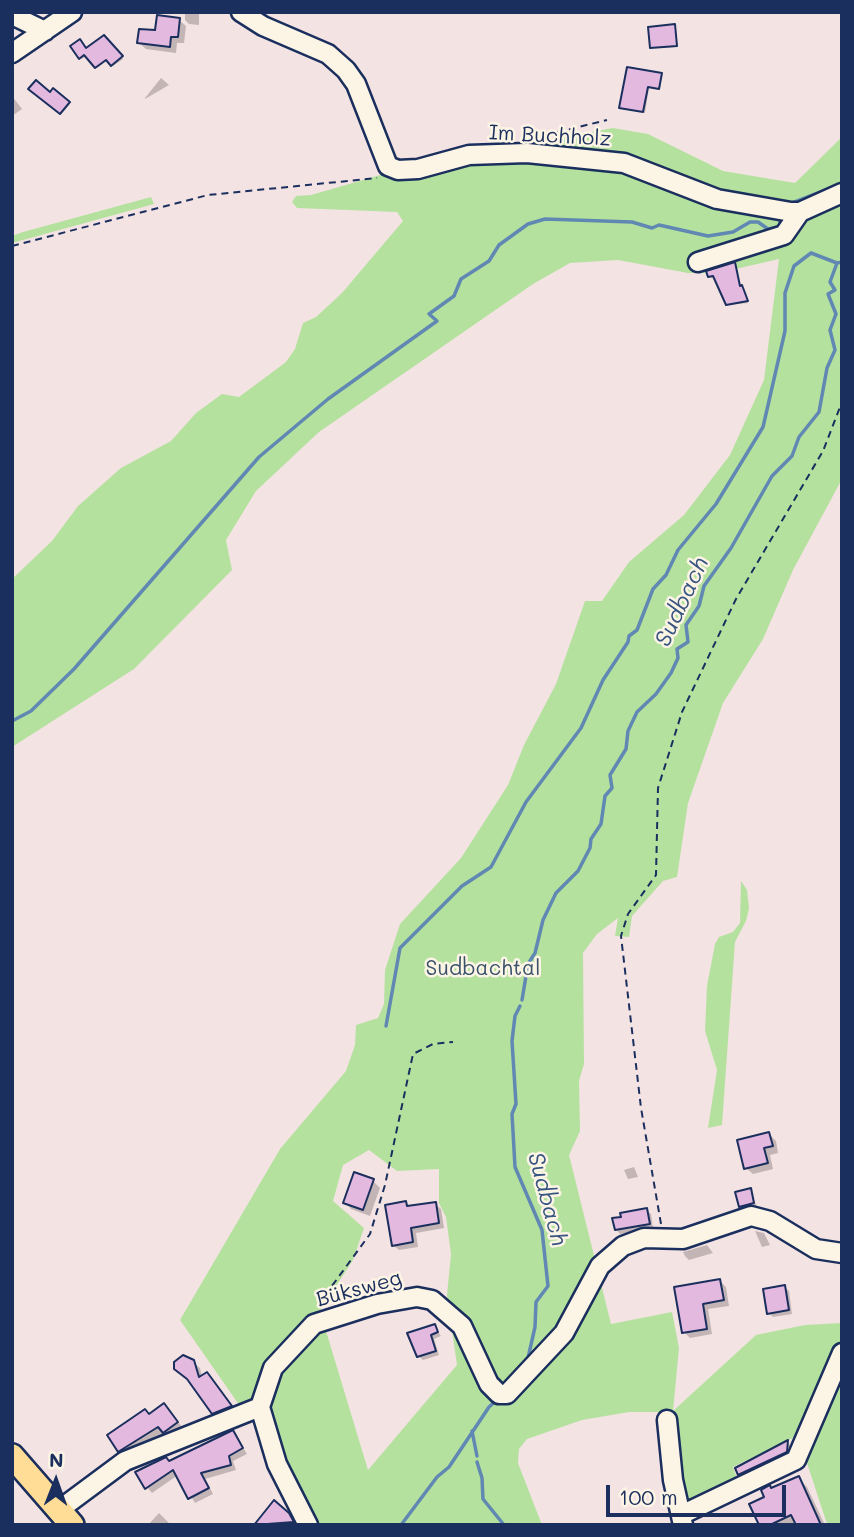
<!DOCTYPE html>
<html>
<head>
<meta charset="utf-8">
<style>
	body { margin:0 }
	#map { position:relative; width:854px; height:1537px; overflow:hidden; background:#f4e3e3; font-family:Mali,sans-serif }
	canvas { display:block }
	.frame { position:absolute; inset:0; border:14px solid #1b2f5e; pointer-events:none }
	.north { position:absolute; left:21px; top:1446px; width:70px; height:70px; -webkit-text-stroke:5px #fcf5e5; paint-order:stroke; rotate:1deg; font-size:19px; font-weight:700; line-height:28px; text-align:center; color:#1b2f5e }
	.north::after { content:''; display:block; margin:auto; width:24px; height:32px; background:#1b2f5e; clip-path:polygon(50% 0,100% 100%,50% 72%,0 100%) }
	.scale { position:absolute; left:606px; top:1485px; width:180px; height:32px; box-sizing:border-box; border:4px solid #1b2f5e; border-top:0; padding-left:9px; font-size:21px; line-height:24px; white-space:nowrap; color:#1b2f5e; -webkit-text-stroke:5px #fcf5e5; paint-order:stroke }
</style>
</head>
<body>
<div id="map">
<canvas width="854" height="1537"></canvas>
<div class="frame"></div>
<div class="north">N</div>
<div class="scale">100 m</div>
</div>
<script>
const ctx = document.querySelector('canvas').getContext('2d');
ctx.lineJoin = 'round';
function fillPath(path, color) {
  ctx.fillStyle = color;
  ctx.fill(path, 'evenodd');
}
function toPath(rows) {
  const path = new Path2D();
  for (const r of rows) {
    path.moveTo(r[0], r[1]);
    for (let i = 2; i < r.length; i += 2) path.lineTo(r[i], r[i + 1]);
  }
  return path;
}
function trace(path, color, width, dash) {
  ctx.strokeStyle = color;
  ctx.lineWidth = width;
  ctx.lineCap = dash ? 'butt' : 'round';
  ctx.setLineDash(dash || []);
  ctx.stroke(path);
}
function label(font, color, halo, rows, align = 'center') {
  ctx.font = font + ' Mali,sans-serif';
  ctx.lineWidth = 5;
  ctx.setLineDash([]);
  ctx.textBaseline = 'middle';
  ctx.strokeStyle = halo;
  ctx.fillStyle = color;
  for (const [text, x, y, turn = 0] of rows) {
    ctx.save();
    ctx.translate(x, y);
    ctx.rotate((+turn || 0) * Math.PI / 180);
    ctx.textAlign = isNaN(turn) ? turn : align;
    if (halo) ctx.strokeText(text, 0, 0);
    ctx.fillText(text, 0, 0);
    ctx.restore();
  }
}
fillPath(toPath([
	[613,128,648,134,723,171,795,183,842,137,842,479,793,570,763,639,723,703,688,803,677,877,663,881,632,916,629,937,615,936,618,918,597,934,583,953,584,1064,579,1081,580,1131,569,1155,611,1324,672,1312,679,1348,673,1411,756,1335,805,1325,842,1323,842,1525,829,1525,826,1521,807,1463,793,1438,733,1467,738,1482,685,1508,676,1480,672,1412,629,1412,582,1420,527,1439,519,1449,518,1463,542,1525,313,1525,279,1461,263,1405,242,1409,180,1320,280,1149,346,1071,355,1045,356,1025,378,1018,384,1004,385,970,400,924,461,858,508,785,524,745,556,684,585,601,602,601,629,562,684,515,730,455,764,380,779,259,718,273,688,273,618,260,570,263,533,284,319,432,256,491,226,540,232,570,134,669,12,747,12,579,52,541,78,506,121,468,171,441,196,413,222,394,239,397,286,362,295,349,303,323,316,317,342,293,403,221,397,212,297,208,292,202,296,196,311,195,408,167],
	[369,1150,397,1171,439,1169,439,1203,446,1217,451,1254,447,1295,457,1365,368,1470,320,1311,353,1260,364,1228,333,1201,343,1165],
	[151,197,154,204,12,243,12,236,23,232],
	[741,881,747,890,749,908,746,921,735,942,722,1125,708,1128,717,1070,705,1031,707,986,715,944,719,937,733,932,740,923]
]), '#b5e19f');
fillPath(toPath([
	[185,12,199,12,199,25,189,24,185,20],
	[179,20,186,26,184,43,177,43,176,53,146,49,139,43],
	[675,26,678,47,651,48],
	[104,37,123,59,113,66,108,60,97,68,87,55,82,59,72,47,86,50],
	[661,75,660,90,649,88,645,113,621,107],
	[161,78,169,85,145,99,145,98],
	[12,96,22,109,12,116],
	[708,272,742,287,748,303,729,305,715,277,711,278],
	[769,1134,776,1141,778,1153,770,1155,773,1169,753,1174,746,1168],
	[634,1167,638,1177,628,1179,624,1170],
	[373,1181,380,1188,370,1216,351,1209,345,1202],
	[750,1190,757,1207,744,1210,740,1206],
	[406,1203,411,1208,435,1204,441,1209,444,1228,416,1233,418,1247,399,1250,393,1245],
	[646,1210,651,1214,653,1228,620,1234,616,1229],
	[755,1231,764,1233,770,1245,762,1247],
	[707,1245,713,1253,689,1260,685,1256,683,1252],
	[720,1281,726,1287,729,1306,708,1309,712,1334,690,1338,684,1332,676,1289],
	[784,1287,789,1291,792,1314,773,1317,769,1313],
	[434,1326,441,1336,434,1339,439,1355,423,1360,418,1356],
	[184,1356,200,1368,202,1377,207,1374,213,1380,236,1412,220,1419,214,1413,192,1383,179,1373,176,1363],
	[164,1405,183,1428,170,1438,165,1432,125,1457,120,1451,149,1416],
	[233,1432,247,1454,233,1461,236,1470,205,1479,213,1494,195,1503,178,1475,152,1493,147,1487,169,1462],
	[788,1443,796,1452,746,1481,739,1474,737,1469],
	[798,1478,807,1487,825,1525,761,1525,772,1490],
	[159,1513,171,1525,148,1525],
	[288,1515,297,1525,256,1525]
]), '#0003');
trace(toPath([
	[787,205,836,186],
	[12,721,31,711,74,669,259,457,328,399,437,321,429,314,454,296,461,279,489,261,499,245,528,224,545,219,632,222,652,228,659,225,708,236,733,232,750,222,758,222,768,229,779,227,781,218],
	[522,1000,528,964,535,953,543,920,556,893,578,871,590,848,591,839,601,824,605,796,612,788,610,775,626,749,628,731,637,712,656,694,671,673,678,658,677,649,688,642,686,625,699,606,704,586,731,548,772,476,792,456,799,437,819,412,827,368,835,350,830,330,836,314,828,294,835,290,830,282,837,263,842,262],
	[386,1026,400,948,462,886,491,867,526,802,581,728,603,680,628,642,629,636,637,630,653,589,666,575,678,550,716,504,763,427,785,331,785,293,794,266,811,253,837,263],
	[503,1386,528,1358,535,1327,536,1302,548,1286,542,1230,515,1167,512,1114,516,1104,512,1041,515,1016,520,1006],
	[472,1431,477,1456],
	[477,1462,482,1478,483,1499,504,1525],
	[401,1525,437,1477,449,1467,489,1407,498,1399]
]), '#6088b3', 3.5);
const building = toPath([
	[157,15,180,18,178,37,171,37,170,47,137,43,139,29,155,30,157,15],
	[675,24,677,46,650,48,648,27,675,24],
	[104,35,123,56,111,66,106,60,95,68,84,55,79,59,70,46,80,39,86,48,104,35],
	[627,67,662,73,659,89,648,87,643,112,619,108,627,67],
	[36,80,50,92,53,88,70,102,60,114,28,89,36,80],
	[735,262,740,286,742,285,748,301,726,305,713,276,708,277,706,271,735,262],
	[769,1132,773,1146,764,1148,768,1163,744,1169,737,1140,769,1132],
	[354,1172,374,1179,363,1210,343,1203,354,1172],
	[751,1188,754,1203,739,1207,735,1192,751,1188],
	[406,1201,407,1206,436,1202,439,1223,411,1228,413,1242,392,1246,385,1205,406,1201],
	[647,1208,650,1224,615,1230,612,1218,621,1217,620,1213,647,1208],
	[720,1279,724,1300,703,1304,707,1329,682,1333,674,1287,720,1279],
	[785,1285,789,1310,767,1314,763,1289,785,1285],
	[435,1324,438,1332,431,1335,436,1351,417,1357,407,1333,435,1324],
	[183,1355,194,1360,199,1377,207,1372,232,1406,212,1414,187,1379,174,1369,174,1362,183,1355],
	[164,1403,178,1422,163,1433,158,1427,118,1452,107,1435,145,1409,149,1414,164,1403],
	[233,1430,243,1448,229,1456,231,1465,201,1473,209,1488,188,1499,173,1470,145,1489,135,1472,166,1457,169,1461,233,1430],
	[788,1440,787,1452,738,1475,735,1468,788,1440],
	[799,1476,821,1525,796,1525,791,1515,770,1525,759,1525,749,1504,764,1497,761,1490,770,1485,771,1488,799,1476],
	[274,1500,289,1513,294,1522,254,1525,274,1500]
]);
fillPath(building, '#e3b9df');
trace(building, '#1b2f5e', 2);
const minor = toPath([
	[241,12,263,26,328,54,346,70,356,84,388,166,398,170,418,169,469,155,527,153,624,163,717,199,791,212,800,212,842,193],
	[12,15,45,31],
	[12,53,72,12],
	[698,262,784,235,800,212],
	[667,1420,673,1480,683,1525],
	[59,1510,125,1461,260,1407],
	[681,1515,796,1460,842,1353],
	[308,1525,277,1464,260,1407,273,1368,314,1324,377,1304,417,1297,432,1300,462,1326,489,1384,499,1394,507,1394,564,1333,600,1266,623,1246,644,1238,683,1239,751,1216,770,1221,816,1249,842,1253]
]);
const major = toPath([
	[12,1456,72,1525]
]);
trace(minor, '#1b2f5e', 23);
trace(major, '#1b2f5e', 28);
trace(toPath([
	[534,138,607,120],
	[12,246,208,195,377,178],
	[661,1224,641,1108,621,936,628,914,656,875,658,788,682,712,736,599,823,451,842,402],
	[318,1305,370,1234,385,1185,413,1054,433,1044,453,1042]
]), '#1b2f5e', 2, [7, 5]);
trace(minor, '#fcf5e5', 18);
trace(major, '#ffdd96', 23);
label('21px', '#1b2f5e', '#fcf5e5', [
	["Im Buchholz",550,136,3],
	["Büksweg",359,1289,-15]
]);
label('21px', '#3a536b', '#fcf5e5', [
	["Sudbachtal",483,969]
]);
label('italic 23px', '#385481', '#fcf5e5', [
	["Sudbach",682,602,-65],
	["Sudbach",547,1199,75]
]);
</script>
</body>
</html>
